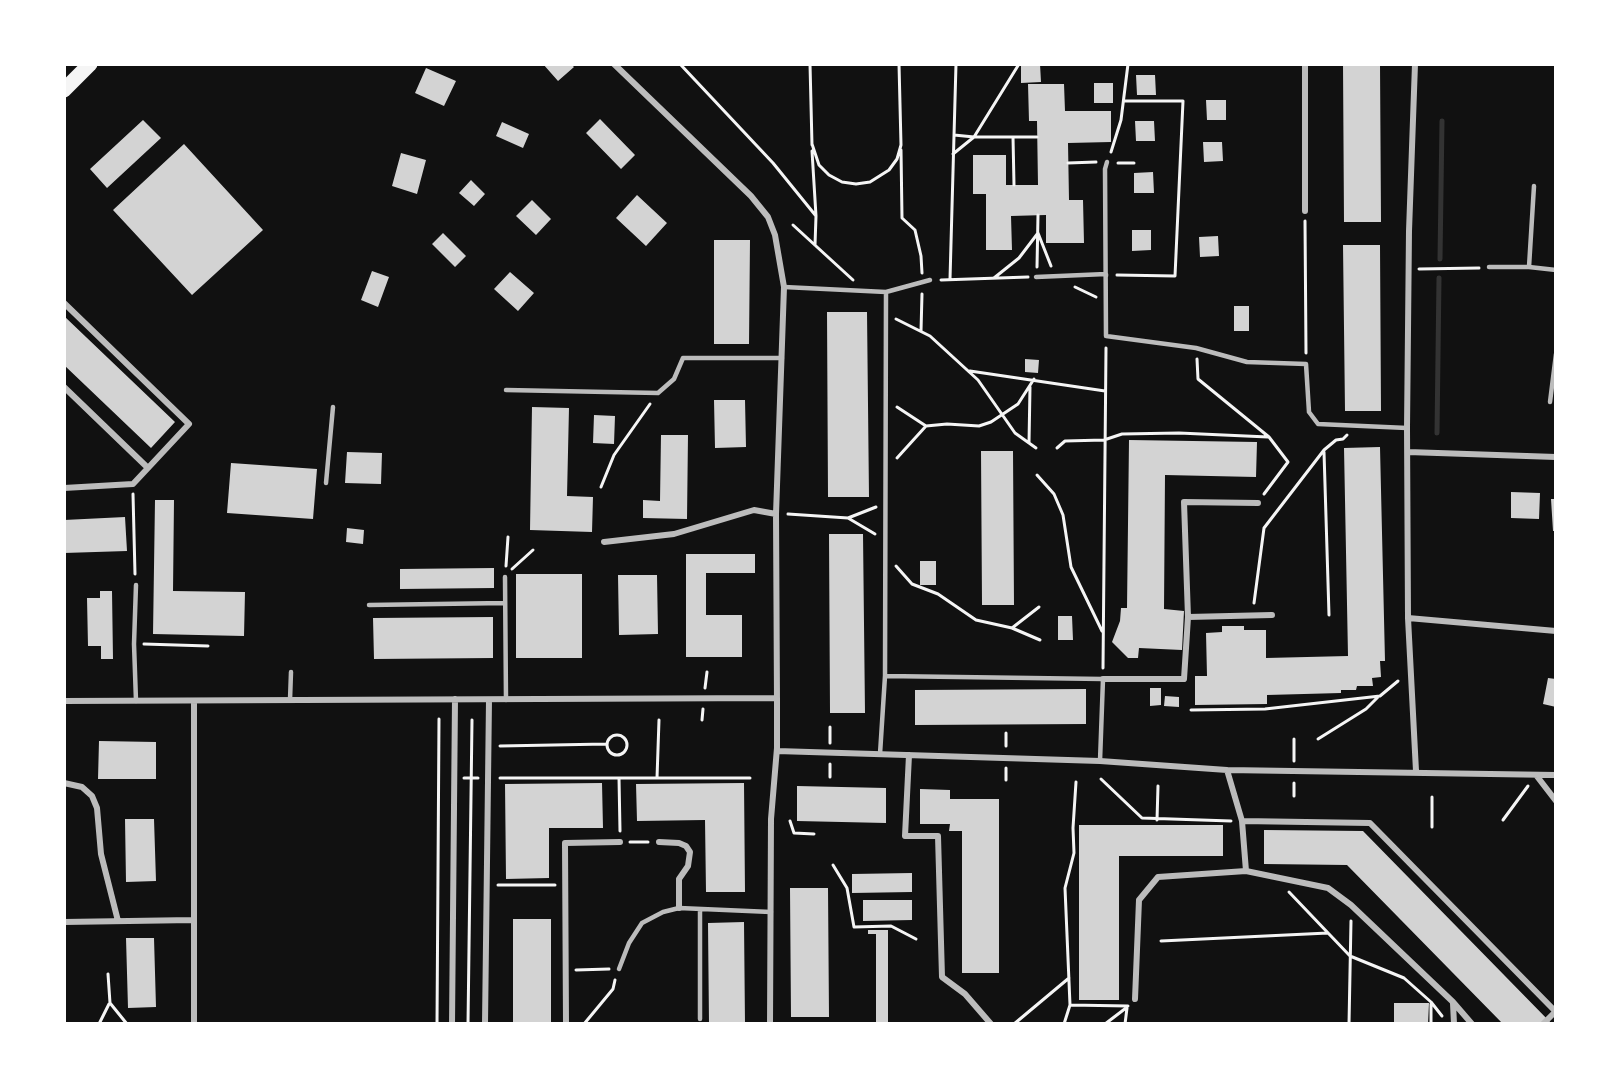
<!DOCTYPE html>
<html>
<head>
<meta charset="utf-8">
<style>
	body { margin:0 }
	#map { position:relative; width:1620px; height:1088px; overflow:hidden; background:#111; font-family:"DM Sans",sans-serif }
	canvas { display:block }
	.frame { position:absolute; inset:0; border:66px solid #fff; pointer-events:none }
</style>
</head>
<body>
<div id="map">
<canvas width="1620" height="1088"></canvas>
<div class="frame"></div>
</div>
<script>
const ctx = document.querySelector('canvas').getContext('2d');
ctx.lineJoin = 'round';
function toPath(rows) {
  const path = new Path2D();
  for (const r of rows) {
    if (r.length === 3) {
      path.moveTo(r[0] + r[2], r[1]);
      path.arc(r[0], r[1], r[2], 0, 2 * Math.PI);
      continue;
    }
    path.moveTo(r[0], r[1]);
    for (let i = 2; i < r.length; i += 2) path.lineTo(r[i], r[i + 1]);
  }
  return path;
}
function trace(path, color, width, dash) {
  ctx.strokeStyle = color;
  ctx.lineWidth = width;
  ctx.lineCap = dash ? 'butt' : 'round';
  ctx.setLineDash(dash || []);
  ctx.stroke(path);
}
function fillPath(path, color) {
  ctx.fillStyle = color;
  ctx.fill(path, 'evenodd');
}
trace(toPath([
	[1440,259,1442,121],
	[1437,433,1439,278]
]), '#333', 5);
fillPath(toPath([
	[543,64,571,64,574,67,558,81],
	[1021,64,1040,64,1041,82,1021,83],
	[1343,64,1380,64,1381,222,1344,222],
	[426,68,456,81,444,106,415,93],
	[1136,75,1155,75,1156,95,1137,95],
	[1094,83,1113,83,1113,103,1094,103],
	[1028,84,1064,84,1065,111,1111,111,1111,142,1068,143,1069,200,1083,200,1084,243,1046,243,1046,215,1011,216,1012,250,986,250,986,194,973,194,973,155,1006,155,1006,185,1038,185,1037,121,1029,121],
	[1206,100,1226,100,1226,120,1207,120],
	[600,119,635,155,621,169,586,133],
	[143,120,161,138,107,188,90,169],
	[1135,121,1154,121,1155,141,1136,141],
	[502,122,529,134,523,148,496,136],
	[1203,142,1222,142,1223,161,1204,162],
	[184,144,263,230,192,295,113,210],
	[401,153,426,160,417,194,392,186],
	[1153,172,1154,193,1134,193,1134,173],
	[471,180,485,194,474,206,459,193],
	[637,195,667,223,646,246,616,218],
	[532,200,551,219,536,235,516,216],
	[1132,230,1151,230,1151,250,1132,251],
	[443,233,466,256,455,267,432,244],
	[1218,236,1219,256,1200,257,1199,237],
	[714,240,750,240,749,344,714,344],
	[1343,245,1380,245,1381,411,1345,411],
	[372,271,389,277,378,307,361,300],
	[510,272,534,293,518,311,494,289],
	[1234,306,1249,306,1249,331,1234,331],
	[827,312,867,312,869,497,828,497],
	[64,316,175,422,151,448,64,365],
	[1025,359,1039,360,1038,373,1025,372],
	[714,400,745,400,746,447,715,448],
	[532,407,569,408,567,496,593,497,592,532,530,530],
	[594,415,615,416,614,444,593,443],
	[661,435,688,435,687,519,643,518,643,500,660,501],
	[1129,440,1257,442,1256,477,1165,475,1164,609,1184,611,1182,650,1139,648,1138,658,1128,658,1112,642,1120,621,1121,608,1127,608],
	[1380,447,1385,661,1380,661,1381,677,1372,678,1373,686,1357,686,1356,690,1341,690,1341,693,1267,695,1267,704,1195,705,1195,676,1207,676,1206,633,1222,632,1222,626,1244,626,1244,630,1266,630,1266,658,1348,656,1344,448],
	[981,451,1013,451,1014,605,982,605],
	[347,452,382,453,381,484,345,483],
	[231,463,317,469,313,519,227,513],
	[1511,492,1540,493,1539,519,1511,518],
	[1551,499,1556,499,1556,531,1553,531],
	[155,500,174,500,173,591,245,592,244,636,153,634],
	[125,517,127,551,64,553,64,520],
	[347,528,364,530,363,544,346,542],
	[829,534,863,534,865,713,830,713],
	[686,554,755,554,755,573,706,573,706,615,742,615,742,657,686,657],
	[920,561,936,561,936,585,920,585],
	[494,568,494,588,400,589,400,569],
	[516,574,582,574,582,658,516,658],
	[618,575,657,575,658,634,619,635],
	[100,591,112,591,113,659,101,659,101,646,88,646,87,598,100,598],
	[1058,616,1072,616,1073,640,1058,640],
	[493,617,493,658,374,659,373,618],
	[1548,678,1556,679,1556,707,1543,704],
	[1150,688,1161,688,1161,705,1150,706],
	[1086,689,1086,724,915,725,915,690],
	[1165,696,1179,697,1179,707,1164,706],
	[99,741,156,742,156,779,98,779],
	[602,783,603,828,549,828,549,878,506,879,505,784],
	[744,783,745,892,706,892,705,820,637,821,636,784],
	[797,786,886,788,886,823,797,821],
	[920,789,950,790,950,799,999,799,999,973,962,973,962,831,949,831,950,824,920,824],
	[125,819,154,819,156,881,126,882],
	[1079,825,1223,825,1223,856,1119,856,1119,1000,1079,1000],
	[1264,830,1363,831,1552,1024,1503,1024,1347,865,1264,864],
	[912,873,912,892,852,893,852,874],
	[790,888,828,888,829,1017,791,1017],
	[863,900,912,900,912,920,863,921],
	[513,919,551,919,551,1024,513,1024],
	[744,922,745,1024,709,1024,708,923],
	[868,930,888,930,888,1024,876,1024,876,934,868,934],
	[126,938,154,938,156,1007,128,1008],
	[1394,1003,1429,1003,1428,1024,1394,1024]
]), '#d3d3d3');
trace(toPath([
	[680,64,773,163,816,216],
	[810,64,812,145],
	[1232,64,1233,64],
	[954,135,974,137,1037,137],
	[1013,137,1014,185],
	[812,144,819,165,829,175,842,182,856,184,870,182,889,170,897,159,901,145,899,64],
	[901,150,902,218,915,230,921,256,922,273],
	[812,151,816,216,815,245],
	[1111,152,1121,120,1128,64],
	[953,154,974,137,1019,64],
	[1068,163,1096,162],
	[1118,163,1134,163],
	[1305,221,1306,353],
	[793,225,853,280],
	[1037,267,1038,215],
	[1419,269,1479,268],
	[1117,275,1175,276,1183,101,1124,101],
	[994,278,1019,258,1038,233,1051,266],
	[950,279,956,64],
	[941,280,1028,277],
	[1075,287,1096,297],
	[896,319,930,336,978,380,1015,433,1036,448],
	[921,331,922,294],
	[1197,359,1198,379,1269,437,1288,462,1264,494],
	[970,371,1105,391],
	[897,407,926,426],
	[1029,443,1030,387],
	[1057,448,1065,441,1104,440,1122,434,1179,433,1268,437],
	[1324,452,1329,615],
	[897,458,926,426,947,424,979,426,991,422,1018,404,1034,379],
	[1037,475,1054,494,1063,515,1071,567,1102,631],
	[601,487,614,455,650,404],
	[133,494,135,574],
	[788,514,848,518,876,507],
	[848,518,875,534],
	[506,566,508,537],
	[896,566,912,584,938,594,976,620,1012,628,1040,640],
	[512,569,533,550],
	[1254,603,1264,528,1324,450,1336,440,1343,439,1347,435],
	[1012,628,1039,607],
	[144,644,208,646],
	[1103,668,1106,348],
	[705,688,707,672],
	[1191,710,1265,709,1380,696,1398,681],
	[702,720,703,709],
	[617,745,10],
	[1294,739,1294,761],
	[1318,739,1366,709,1378,697],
	[830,743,830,727],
	[500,746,606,744],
	[1006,746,1006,733],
	[1006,768,1006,780],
	[830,777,830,764],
	[464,778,478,778],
	[500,778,750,778],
	[619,778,620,831],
	[657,778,659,720],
	[1101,779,1142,818,1231,821],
	[1076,782,1073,828,1074,853,1065,888,1070,1005,1128,1006],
	[1294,796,1294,783],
	[1157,820,1158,786],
	[1503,820,1528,786],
	[790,821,794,833,814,834],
	[1432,827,1432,797],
	[630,842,648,842],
	[833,865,847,888,854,927,891,926,916,939],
	[498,885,555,885],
	[1289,892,1350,956,1404,978,1431,1002,1442,1016],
	[1161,941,1328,933],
	[576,970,609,969],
	[108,974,110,1003,127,1024],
	[1431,1004,1431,1024],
	[99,1024,109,1004],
	[437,1024,439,719],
	[468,1024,472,720],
	[584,1024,613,989,615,980],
	[1014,1024,1069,978],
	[1064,1024,1070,1005],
	[1105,1024,1126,1008],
	[1125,1024,1127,1008],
	[1349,1024,1351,921]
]), '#f5f5f5', 3);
trace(toPath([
	[1489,267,1529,267,1556,270],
	[1529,267,1534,186],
	[1036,277,1106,274,1106,276],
	[784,287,886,292,885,676,880,754],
	[886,292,930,280],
	[1106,336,1196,348,1247,362,1306,364,1309,412,1318,424,1407,428],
	[1106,336,1105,169,1107,162],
	[506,390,658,393,674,379,683,358,782,358],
	[1550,402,1556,354],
	[326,483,333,407],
	[505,577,506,700],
	[136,585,134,644,136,701],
	[369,605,505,603],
	[885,676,1103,679,1100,761],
	[290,700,291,672],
	[700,909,700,1019],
	[619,969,629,943,642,923,663,912,679,908,771,912]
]), '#bcbcbc', 4.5);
trace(toPath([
	[614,64,751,196,768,217,775,235,784,287,776,514,777,702],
	[1305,64,1305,211],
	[1415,64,1409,231,1407,428,1408,618,1416,771],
	[64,303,189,424,148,468,64,387],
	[1408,452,1556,457],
	[64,488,133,484,148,468],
	[604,542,674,534,754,510,776,514],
	[1188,617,1272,615],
	[1408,618,1556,631],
	[1103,679,1184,679,1188,617,1184,502,1258,503],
	[64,701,777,698,777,751,1100,761,1227,770,1556,775],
	[909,755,905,836,938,836,942,977,965,994,991,1024],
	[1227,770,1242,821,1370,823,1556,1012],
	[1536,775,1556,801],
	[64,783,82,787,92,796,97,808,101,854,118,921],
	[659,842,679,843,686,846,690,852,688,866,679,879,679,908],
	[1246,871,1328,888,1351,905,1453,1002,1472,1024],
	[64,922,193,920],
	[1135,999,1139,900,1158,877,1246,871,1242,821],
	[1453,1003,1454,1024],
	[194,1024,194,702],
	[452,1024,455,699],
	[485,1024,489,700],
	[566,1024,565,843,620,842],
	[770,1024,771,819,777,748],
	[1543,1024,1555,1012]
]), '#bcbcbc', 6);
trace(toPath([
	[64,90,90,64]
]), '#f5f5f5', 15);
</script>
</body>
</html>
